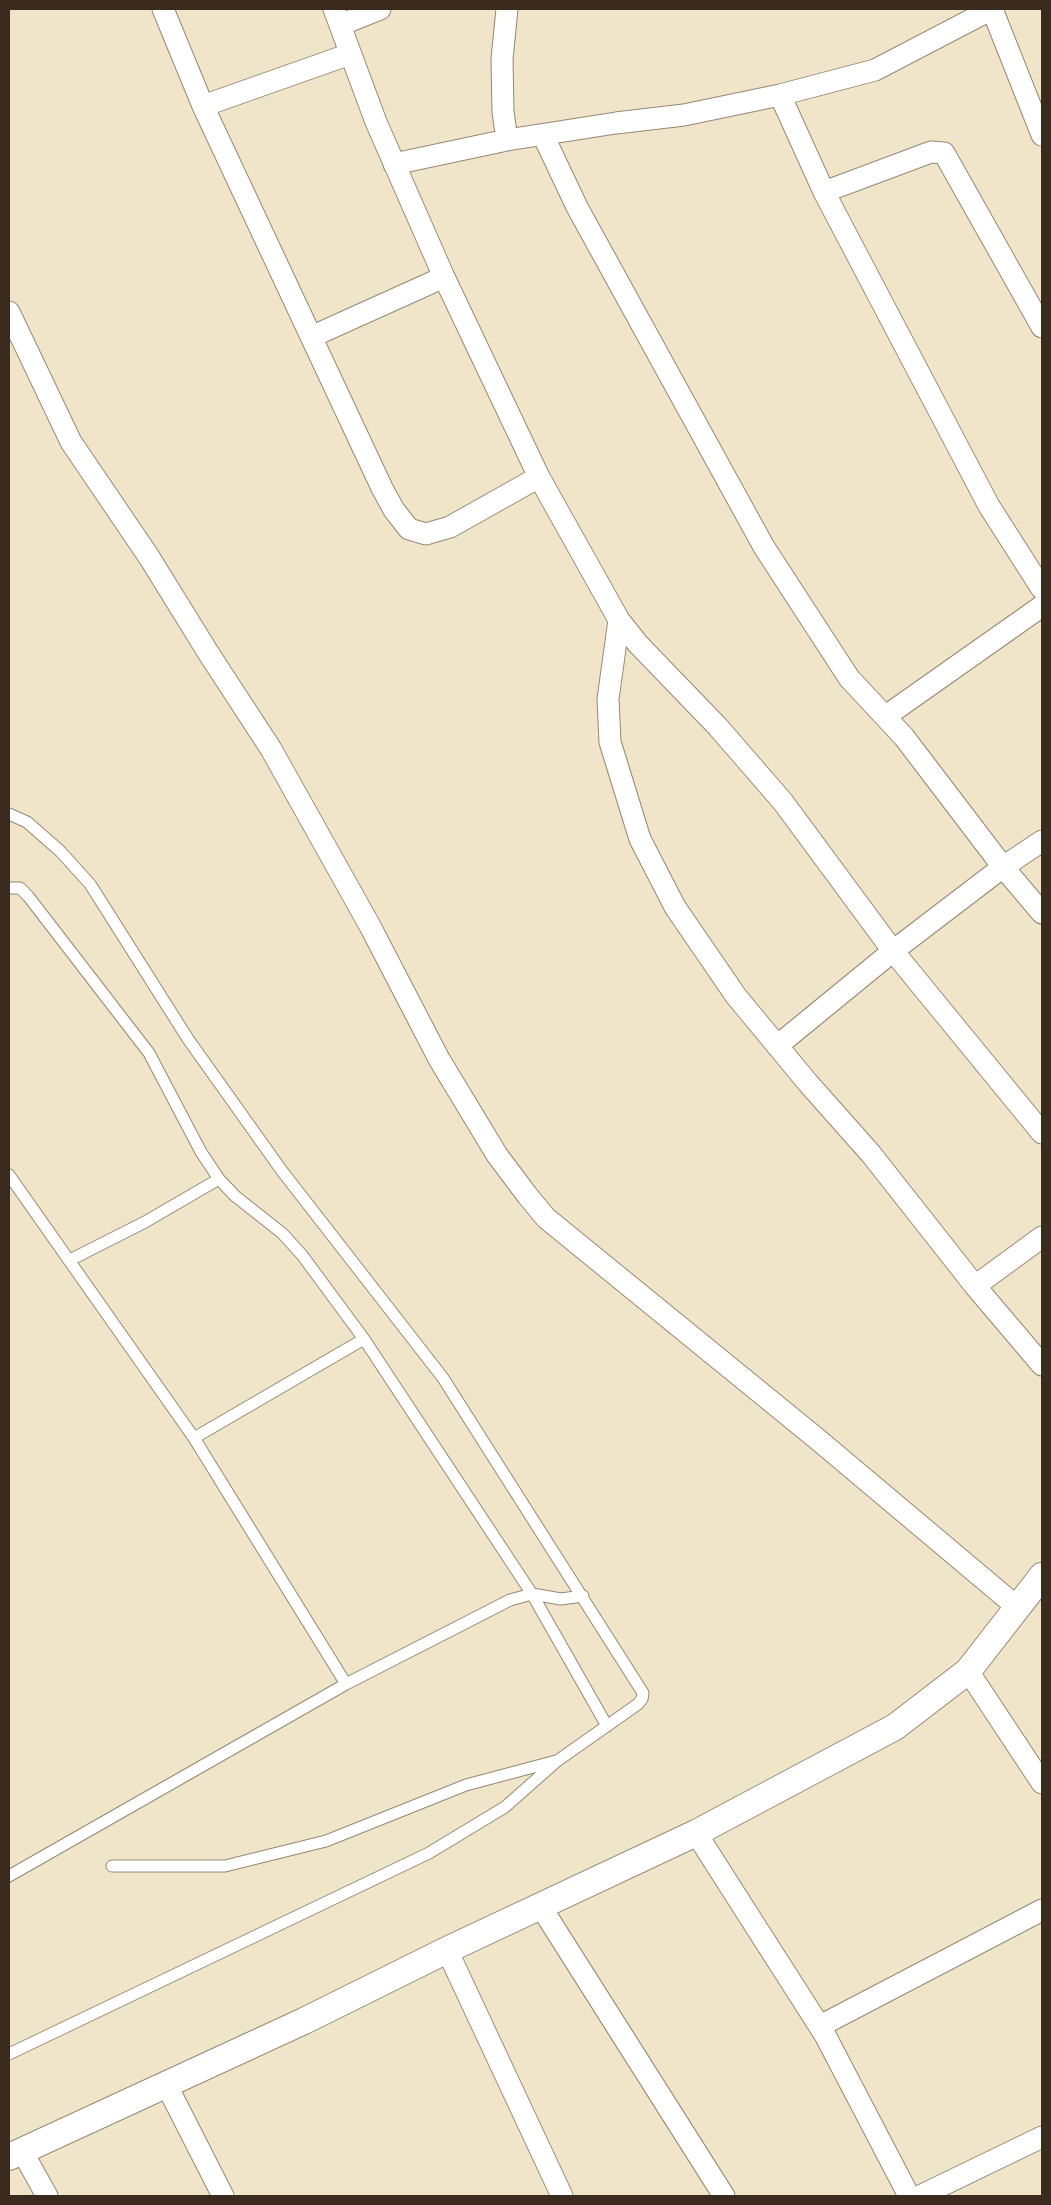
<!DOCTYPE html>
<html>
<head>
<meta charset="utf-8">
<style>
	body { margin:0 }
	#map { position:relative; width:1051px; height:2205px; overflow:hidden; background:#f0e5c9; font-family:"EB Garamond",serif }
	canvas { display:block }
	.frame { position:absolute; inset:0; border:10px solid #3b2a1e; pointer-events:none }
</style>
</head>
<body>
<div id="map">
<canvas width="1051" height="2205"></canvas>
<div class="frame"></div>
</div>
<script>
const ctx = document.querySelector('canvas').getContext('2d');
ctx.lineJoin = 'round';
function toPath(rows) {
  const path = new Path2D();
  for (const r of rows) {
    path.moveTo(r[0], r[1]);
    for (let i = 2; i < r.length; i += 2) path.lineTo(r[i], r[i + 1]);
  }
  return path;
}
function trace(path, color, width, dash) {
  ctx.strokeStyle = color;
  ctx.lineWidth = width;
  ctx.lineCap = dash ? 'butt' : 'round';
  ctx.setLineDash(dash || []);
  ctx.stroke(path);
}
const service = toPath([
	[9,814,27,822,60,851,90,884,188,1039,282,1171,443,1378,643,1693,642,1699,638,1704,557,1761,505,1807,429,1853,9,2054],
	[9,888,20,888,28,896,149,1053,201,1152,219,1179,235,1196,282,1233,302,1255,364,1339,532,1594,607,1726],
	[9,1175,194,1438,346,1684],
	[70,1260,145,1222,219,1179],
	[194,1438,364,1339],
	[112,1866,225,1866,326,1841,466,1785,556,1761],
	[9,1876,346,1684,510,1600,532,1594,561,1599,583,1596]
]);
const minor = toPath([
	[163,9,203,106,382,488,394,510,409,529,426,534,450,527,539,477],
	[334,9,376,122,444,277,539,477,619,620,638,644,718,727,783,802,893,951,1042,1133],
	[992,9,1042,135],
	[340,25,380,9],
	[780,95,824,192,989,506,1042,589],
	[203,106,350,54],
	[543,135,577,207,764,547,849,678,904,737,1003,867,1042,913],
	[507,140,503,112,502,59,507,9],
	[394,164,507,140,616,123,684,115,780,95,875,70,992,9],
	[824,192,931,152,944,153,1042,327],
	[9,312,71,442,149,557,209,654,271,749,370,926,439,1059,497,1155,527,1195,546,1218,816,1438,1017,1607],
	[311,337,444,277],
	[619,620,608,699,610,742,640,839,675,907,736,996,808,1083,871,1154,975,1286,1042,1365],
	[886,716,1042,606],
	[777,1046,893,951,1003,867,1042,841],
	[975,1286,1042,1237],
	[968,1671,1042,1783],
	[696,1833,825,2035,909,2196],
	[541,1907,724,2196],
	[447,1950,562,2196],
	[820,2026,1042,1910],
	[166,2084,223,2196],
	[22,2151,47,2196],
	[920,2196,1042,2137]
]);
const tertiary = toPath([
	[9,2157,304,2021,447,1950,696,1833,895,1727,968,1671,1042,1576]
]);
trace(service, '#968874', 13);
trace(minor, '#968874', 23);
trace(tertiary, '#968874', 28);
trace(service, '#fff', 11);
trace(minor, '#fff', 21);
trace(tertiary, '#fff', 26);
</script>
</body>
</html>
